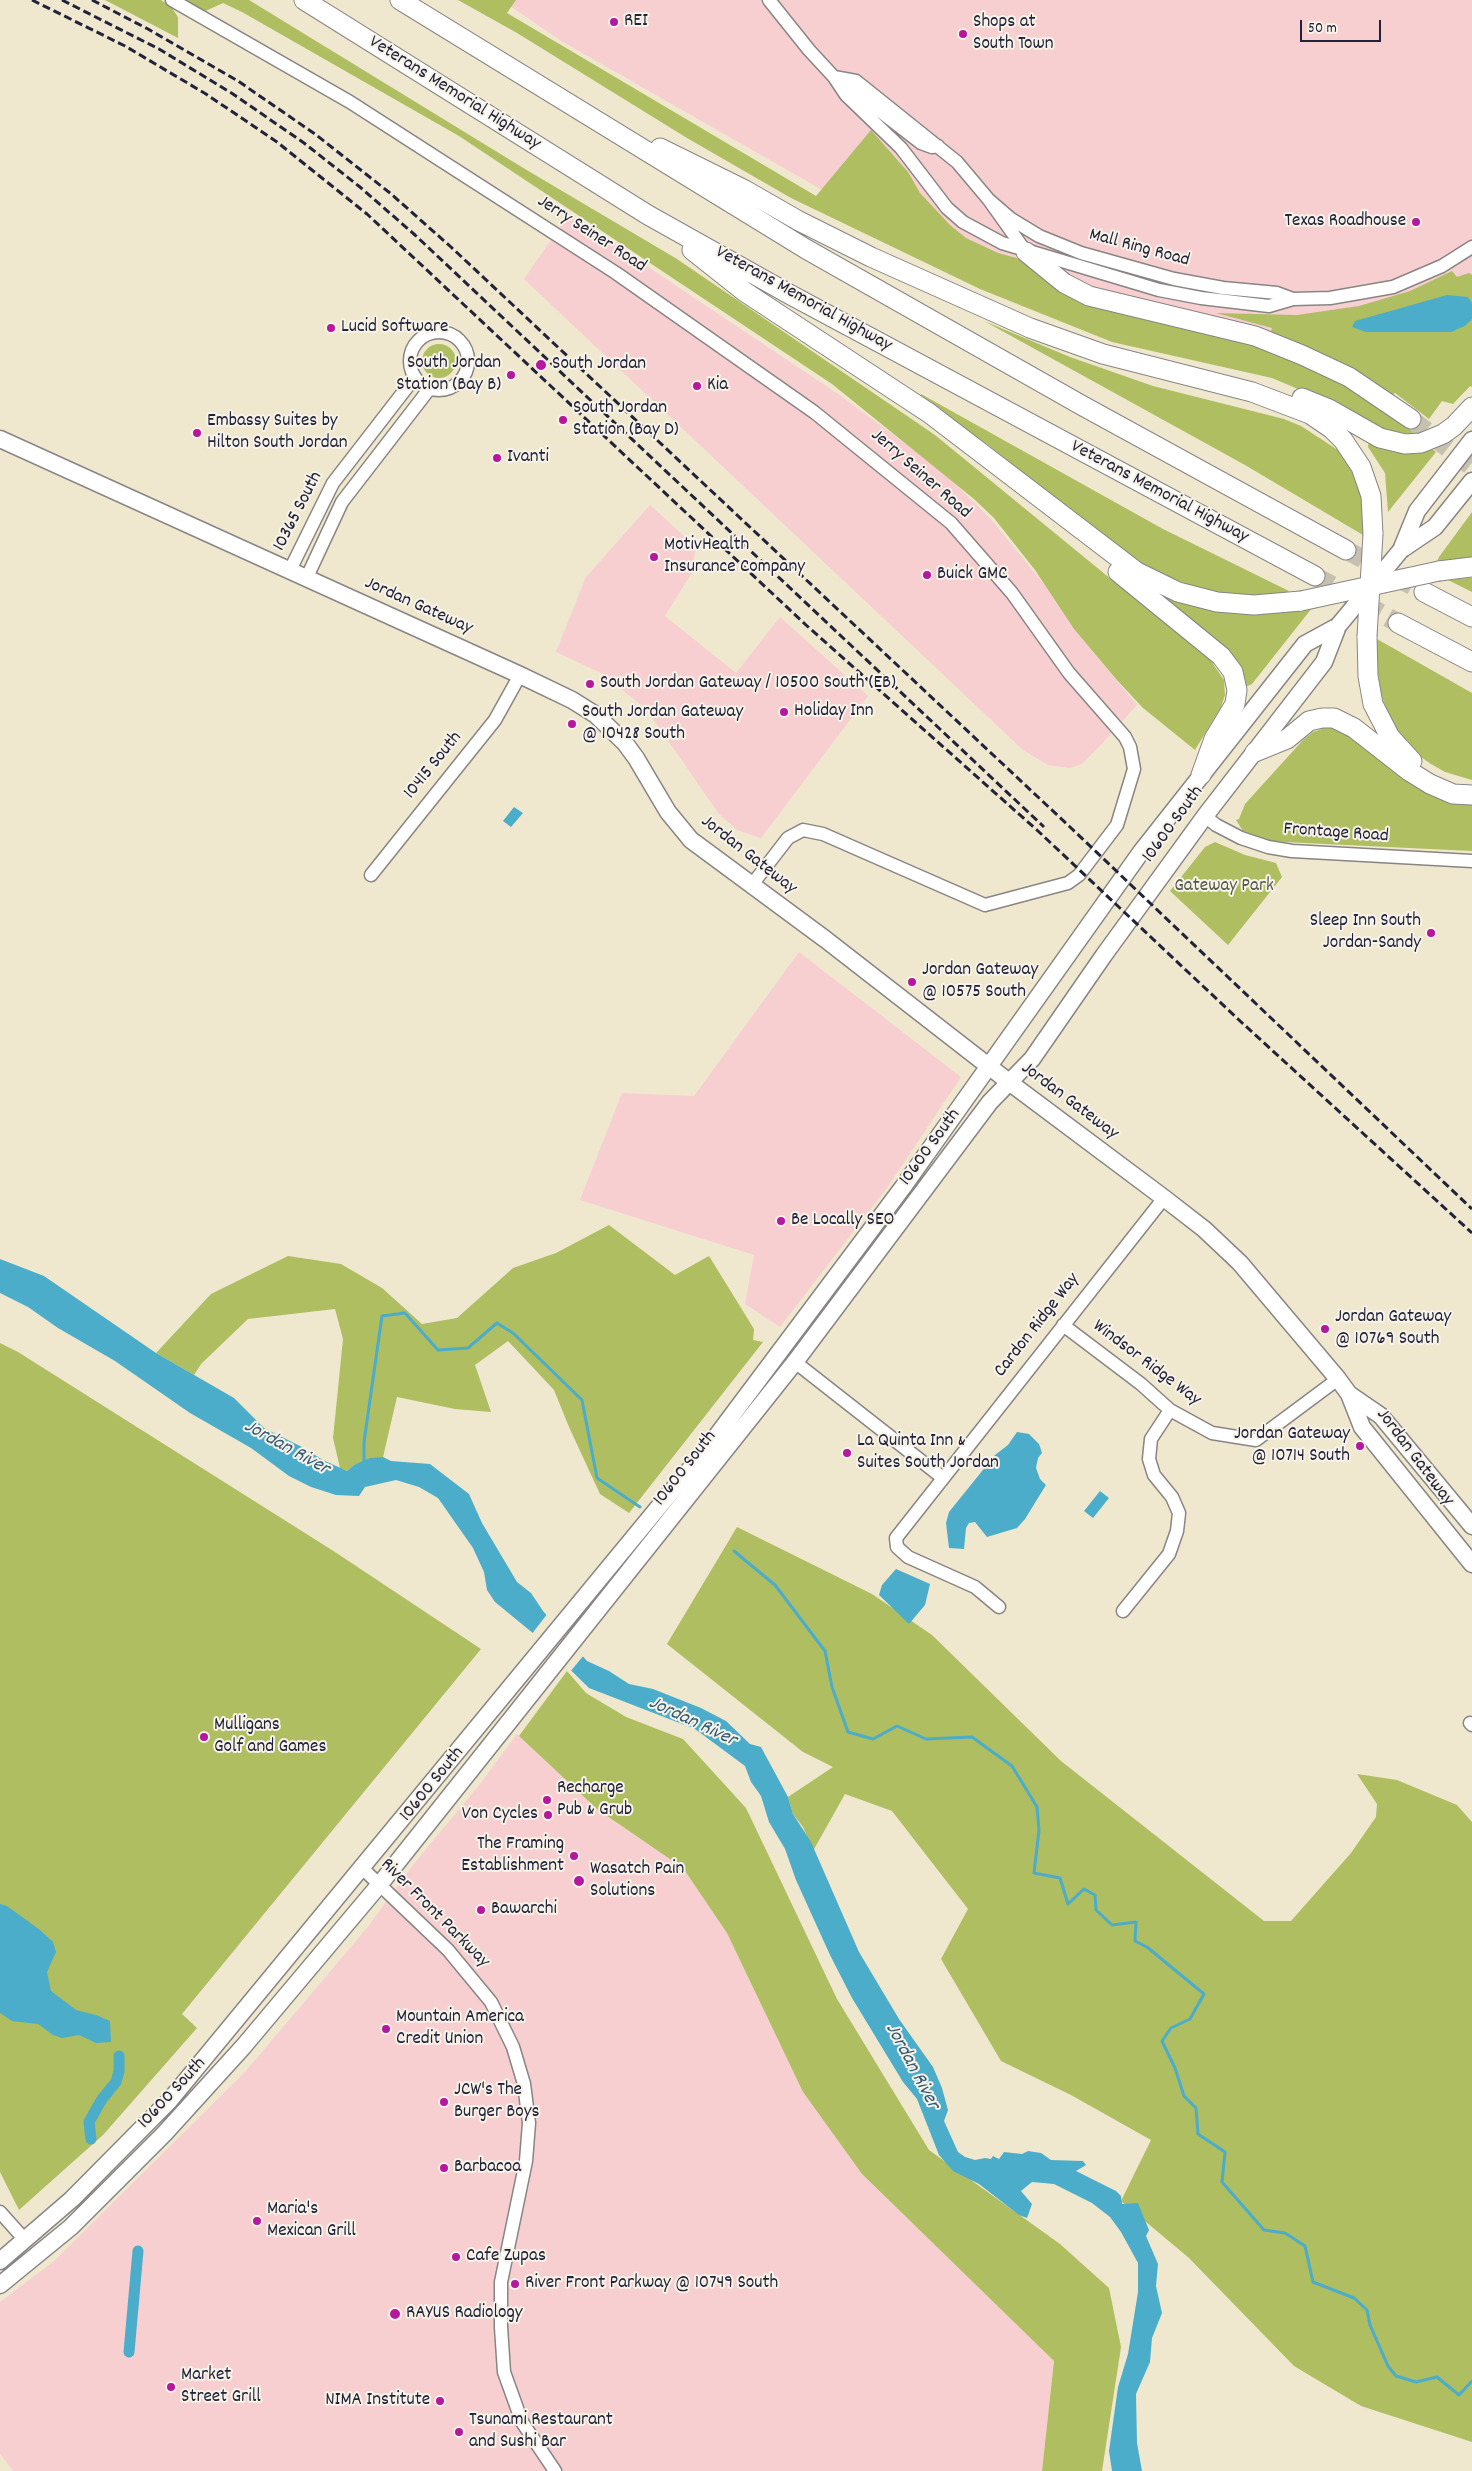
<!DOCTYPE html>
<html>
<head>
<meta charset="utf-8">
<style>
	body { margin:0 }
	#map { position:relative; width:1472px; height:2471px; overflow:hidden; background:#efe8ce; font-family:Dekko,sans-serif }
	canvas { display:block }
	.scale { position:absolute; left:1300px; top:20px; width:81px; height:22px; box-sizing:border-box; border:2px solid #22223b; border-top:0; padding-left:6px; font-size:15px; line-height:18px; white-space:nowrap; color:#22223b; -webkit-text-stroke:4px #f7f3e8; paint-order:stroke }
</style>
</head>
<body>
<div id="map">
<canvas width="1472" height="2471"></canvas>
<div class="scale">50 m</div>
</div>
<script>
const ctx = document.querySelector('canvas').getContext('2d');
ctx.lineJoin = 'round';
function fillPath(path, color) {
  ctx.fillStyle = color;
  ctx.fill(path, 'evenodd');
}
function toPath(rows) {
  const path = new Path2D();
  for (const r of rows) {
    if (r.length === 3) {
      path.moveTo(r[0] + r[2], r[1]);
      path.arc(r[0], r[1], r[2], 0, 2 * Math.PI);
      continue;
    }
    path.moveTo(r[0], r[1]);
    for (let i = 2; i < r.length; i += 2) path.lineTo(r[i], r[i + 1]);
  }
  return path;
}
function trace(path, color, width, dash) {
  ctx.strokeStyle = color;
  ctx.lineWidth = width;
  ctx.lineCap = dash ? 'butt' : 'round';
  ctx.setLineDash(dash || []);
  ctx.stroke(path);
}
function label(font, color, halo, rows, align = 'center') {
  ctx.font = font + ' Dekko,sans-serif';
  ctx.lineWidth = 4;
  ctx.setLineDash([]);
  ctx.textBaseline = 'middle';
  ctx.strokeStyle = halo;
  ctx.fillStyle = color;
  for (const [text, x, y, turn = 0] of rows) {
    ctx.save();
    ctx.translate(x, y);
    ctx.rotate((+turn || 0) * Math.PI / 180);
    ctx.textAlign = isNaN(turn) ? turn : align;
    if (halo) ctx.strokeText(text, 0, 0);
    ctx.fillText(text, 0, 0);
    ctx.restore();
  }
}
fillPath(toPath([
	[501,0,1472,0,1472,379,936,255,563,42],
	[569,214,841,396,942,471,989,517,1045,585,1074,629,1137,705,1100,746,1082,764,1070,768,1048,765,1023,750,524,279],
	[650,505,696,547,691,574,665,616,736,673,780,617,868,696,761,838,737,830,719,814,646,709,601,673,556,652,586,577],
	[799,952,961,1077,889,1185,780,1327,745,1304,754,1255,580,1200,622,1093,694,1096],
	[517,1734,597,1809,683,1868,727,1933,803,2092,862,2174,1054,2361,1042,2471,13,2471,0,2454,0,2302,54,2261,245,2072,367,1928,413,1865,480,1784]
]), '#f7cfd1');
fillPath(toPath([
	[105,0,161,0,172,8,178,17,178,38],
	[182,0,249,0,525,169,677,259,935,435,1211,661,1224,680,1225,695,1221,707,1195,750,1143,708,1116,679,1074,629,1035,570,994,518,974,499,832,384,459,136,242,12,223,3,201,13],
	[458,0,516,0,507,13,816,196,871,130,908,172,920,193,950,225,966,238,998,253,1020,259,1039,275,1059,289,1265,347,1345,382,1407,425,1414,434,1385,431,1326,398,1305,392,1272,378,1112,342,980,289,791,198,687,138,517,33],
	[1452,271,1457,277,1469,273,1472,275,1472,387,1470,386,1453,404,1442,401,1429,419,1395,393,1392,395,1270,335,1272,328,1216,313,1297,315,1359,306,1410,291],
	[984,321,1070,357,1153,386,1284,419,1301,426,1341,452,1351,470,1361,493,1364,511,1363,535,1245,465],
	[439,361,17],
	[921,394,1163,529,1289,591,1284,594,1259,597,1234,595,1206,591,1157,573,1124,554,987,444,920,399],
	[1369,440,1430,447,1436,452,1388,512,1385,473,1368,447],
	[1472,512,1472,559,1436,563,1439,557],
	[1472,578,1472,592,1448,580,1468,578],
	[1153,591,1180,602,1243,614,1288,612,1312,608,1252,684,1243,688],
	[1377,639,1472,693,1472,780,1445,772,1431,764,1415,753,1393,724,1381,695,1376,658],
	[1322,726,1341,729,1448,801,1472,805,1472,851,1284,842,1267,840,1243,831,1236,820,1239,819,1245,804,1303,740,1313,732,1322,729],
	[1215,842,1245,855,1276,863,1282,877,1228,945,1170,891,1205,847],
	[609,1225,675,1275,709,1256,754,1329,753,1340,763,1342,629,1513,600,1494,569,1427,554,1390,508,1341,475,1365,491,1412,455,1409,397,1397,383,1457,354,1465,347,1471,340,1468,333,1438,343,1339,335,1309,248,1319,201,1364,194,1375,156,1353,211,1294,288,1256,341,1264,382,1288,422,1324,457,1318,513,1268,556,1253],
	[0,1343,18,1352,335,1552,481,1649,182,2014,197,2028,103,2135,19,2210,0,2172],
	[737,1527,872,1594,932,1635,1061,1761,1264,1921,1291,1921,1351,1853,1376,1817,1377,1804,1357,1774,1397,1780,1457,1805,1472,1822,1472,2442,1361,2406,1294,2366,1189,2258,1121,2201,1151,2140,1071,2095,1001,2061,941,1959,968,1909,892,1811,845,1794,813,1851,803,1827,793,1814,788,1797,833,1767,803,1752,667,1644],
	[567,1671,586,1693,626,1717,683,1739,746,1808,837,1999,929,2150,1060,2244,1109,2288,1121,2347,1102,2471,1042,2471,1054,2361,862,2174,803,2092,727,1933,683,1868,597,1809,519,1736]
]), '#aebe61');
fillPath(toPath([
	[1447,295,1468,297,1472,303,1472,319,1465,326,1451,332,1366,332,1352,327,1355,321],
	[514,807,523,813,511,827,503,821],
	[0,1259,44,1276,156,1353,234,1398,264,1428,300,1446,323,1460,347,1471,354,1465,370,1458,383,1457,391,1461,430,1464,469,1494,482,1523,517,1582,531,1593,543,1611,587,1661,609,1671,629,1684,653,1689,701,1708,726,1721,750,1744,761,1747,788,1797,793,1814,811,1842,859,1952,899,2019,933,2067,942,2088,948,2110,944,2121,958,2152,965,2157,975,2160,985,2158,991,2159,993,2156,999,2159,1004,2152,1022,2154,1028,2151,1041,2153,1051,2160,1083,2161,1086,2165,1076,2171,1116,2191,1121,2196,1122,2204,1138,2203,1149,2230,1146,2236,1158,2264,1156,2286,1162,2313,1152,2338,1150,2362,1136,2394,1137,2443,1142,2471,1112,2471,1109,2451,1118,2387,1128,2354,1138,2292,1138,2263,1121,2232,1110,2217,1092,2203,1054,2184,1032,2182,1021,2191,1032,2204,1027,2218,1019,2215,979,2184,953,2171,939,2155,917,2099,903,2082,852,1998,830,1955,796,1880,785,1849,769,1822,761,1796,751,1782,745,1766,695,1729,589,1688,534,1634,495,1602,487,1590,484,1572,473,1548,438,1498,419,1487,396,1480,365,1487,359,1496,336,1495,311,1487,289,1476,251,1448,190,1413,115,1361,58,1328,28,1307,0,1293],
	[1017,1432,1029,1434,1039,1444,1042,1453,1038,1458,1036,1468,1040,1479,1046,1485,1025,1519,1017,1528,987,1537,975,1522,969,1523,966,1528,964,1549,949,1548,946,1523,949,1512,995,1455,1008,1445],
	[1100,1491,1109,1498,1093,1518,1084,1511],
	[896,1569,930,1584,925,1605,909,1624,879,1595,882,1585],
	[0,1904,7,1906,40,1930,53,1942,56,1952,47,1972,51,1991,76,2010,96,2015,110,2021,111,2042,96,2043,79,2035,62,2038,53,2035,38,2024,12,2021,0,2013]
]), '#4cadcb');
fillPath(toPath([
	[548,1613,584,1655,570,1672,531,1635]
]), '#efe8ce');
trace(toPath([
	[364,1464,364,1442,382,1316,405,1313,438,1350,468,1348,497,1323,513,1333,582,1400,597,1478,640,1507],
	[734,1551,775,1585,825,1651,832,1687,848,1732,873,1739,897,1726,926,1739,972,1737,1012,1766,1037,1807,1039,1830,1034,1873,1060,1878,1068,1904,1084,1889,1095,1895,1096,1910,1112,1925,1136,1922,1135,1941,1147,1947,1204,1994,1190,2019,1171,2028,1162,2041,1175,2068,1184,2096,1196,2108,1198,2134,1225,2152,1222,2182,1264,2230,1285,2233,1305,2246,1313,2282,1354,2298,1367,2310,1370,2325,1388,2366,1396,2376,1416,2382,1437,2377,1459,2395,1472,2381]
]), '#4cadcb', 3);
trace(toPath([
	[91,2139,89,2122,102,2099,116,2082,119,2071,119,2056],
	[129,2352,138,2251]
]), '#4cadcb', 11);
trace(toPath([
	[1411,419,1472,467],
	[1346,550,1424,592],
	[1315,576,1398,623]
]), '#c6c0b1', 19, [19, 9]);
const minor = toPath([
	[172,0,350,102,616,273,814,412,951,523,1012,593,1069,673,1125,737,1130,747,1134,769,1117,825,1079,875,1068,883,985,905,823,834,803,830,788,838,751,886],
	[769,0,809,50,834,77,846,95,901,148,947,208,963,222,1002,243,1159,290,1201,298,1269,306,1293,299,1330,298,1393,287,1442,266,1472,247],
	[834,77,856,81,957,162,989,200,1026,252],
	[841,81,921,143,932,147,938,146],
	[989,200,1011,219,1039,236,1081,253,1174,279,1223,288,1277,293,1293,299],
	[439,361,29],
	[290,570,333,483,415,377],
	[307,577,342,502,430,388],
	[1205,816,1216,825,1241,838,1268,847,1292,851,1472,861],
	[371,875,495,720,520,675],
	[1063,1325,1141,1384,1170,1410,1212,1433,1256,1440,1338,1379],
	[795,1362,943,1478],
	[999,1607,975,1587,908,1557,897,1547,896,1538,1164,1198],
	[1123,1611,1169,1554,1177,1531,1179,1513,1172,1497,1154,1475,1149,1459,1151,1439,1170,1410],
	[1470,1723,1472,1725],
	[361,1867,448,1950,491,2002,513,2047,524,2084,529,2123,526,2161,501,2282,501,2327,504,2372,522,2422,555,2471],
	[0,2212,25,2240]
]);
const major = toPath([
	[0,439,520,675,572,700,596,715,625,743,636,758,668,812,691,840,825,939,1009,1082,1164,1198,1204,1229,1240,1263,1338,1379,1349,1394,1362,1427,1472,1564],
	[1401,550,1417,511,1472,440],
	[1401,550,1435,527,1472,481],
	[1349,1394,1381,1416,1472,1526],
	[0,2261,72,2199,170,2100,709,1446,903,1187,1141,852,1305,644,1338,626],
	[0,2285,71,2227,164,2134,243,2047,380,1884,795,1362,990,1102,1032,1059,1104,955,1205,816,1324,662,1338,626]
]);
const highway = toPath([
	[304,0,648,215,789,294,1315,576],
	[400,0,806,249,1083,406,1346,550],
	[660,148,745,190,799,221,871,257,1030,328,1103,354,1252,392,1310,414,1332,429,1343,440,1361,467,1371,496,1373,534],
	[692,250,745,292,929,413,1137,572,1178,592,1217,602,1254,605,1301,601],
	[1026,252,1064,283,1089,296,1255,336,1302,355,1349,377,1411,419],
	[1302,398,1329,409,1380,438,1405,444,1421,443,1443,434,1454,426,1472,407],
	[1439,571,1472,567],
	[1118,572,1221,656,1233,672,1237,690,1235,704,1214,739,1201,775],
	[1424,592,1472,617],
	[1398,623,1472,662],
	[1367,636,1368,676,1373,704,1390,737,1412,761],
	[1255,752,1287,739,1309,721,1322,718,1334,718,1354,728,1409,771,1430,784,1453,794,1472,795]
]);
trace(minor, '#888584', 15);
trace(major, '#888584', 19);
trace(highway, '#888584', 21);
trace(minor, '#fff', 12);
trace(major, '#fff', 16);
trace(highway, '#fff', 19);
trace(toPath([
	[32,0,125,46,206,94,277,142,367,214,806,625,1038,831,1239,1020,1472,1233],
	[62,0,159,49,233,94,304,143,360,187,415,235,1044,827],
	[92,0,148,29,238,81,315,134,390,193,451,247,1070,827,1472,1209]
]), '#22223b', 3, [8, 4]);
const majorBridge = toPath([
	[1338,626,1401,550]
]);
const highwayBridge = toPath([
	[1301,601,1439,571],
	[1367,636,1373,534]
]);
trace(majorBridge, '#888584', 19, []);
trace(highwayBridge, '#888584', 21, []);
trace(majorBridge, '#fff', 16);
trace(highwayBridge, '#fff', 19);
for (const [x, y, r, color] of [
	[614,22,5,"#b5179e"],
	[963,34,5,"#b5179e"],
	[1416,222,5,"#b5179e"],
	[331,328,5,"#b5179e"],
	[541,365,6,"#b5179e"],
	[511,375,5,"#b5179e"],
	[697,386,5,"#b5179e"],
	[563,420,5,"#b5179e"],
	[197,433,5,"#b5179e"],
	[497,458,5,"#b5179e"],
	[654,557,5,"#b5179e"],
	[927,575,5,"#b5179e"],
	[590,684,5,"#b5179e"],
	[784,712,5,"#b5179e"],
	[572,724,5,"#b5179e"],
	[1431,933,5,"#b5179e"],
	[912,982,5,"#b5179e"],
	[781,1221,5,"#b5179e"],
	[1325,1329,5,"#b5179e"],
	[1360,1446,5,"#b5179e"],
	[847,1453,5,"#b5179e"],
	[204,1737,5,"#b5179e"],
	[547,1800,5,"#b5179e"],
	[548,1815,5,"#b5179e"],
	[574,1856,5,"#b5179e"],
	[579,1881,6,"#b5179e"],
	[481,1910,5,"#b5179e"],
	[386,2029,5,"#b5179e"],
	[444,2102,5,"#b5179e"],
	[444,2168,5,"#b5179e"],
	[257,2221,5,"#b5179e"],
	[456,2257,5,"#b5179e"],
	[515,2284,5,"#b5179e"],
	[395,2314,6,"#b5179e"],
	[171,2387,5,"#b5179e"],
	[440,2401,5,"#b5179e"],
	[459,2432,5,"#b5179e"]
]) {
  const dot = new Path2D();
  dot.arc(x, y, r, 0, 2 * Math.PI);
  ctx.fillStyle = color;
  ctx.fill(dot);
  trace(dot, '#f7f3e8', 2);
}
label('19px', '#22223b', '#f7f3e8', [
	["REI",624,22],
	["Shops at",973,23],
	["South Town",973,45],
	["Texas Roadhouse",1406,222,"right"],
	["Lucid Software",341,328],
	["South Jordan",501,364,"right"],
	["Station (Bay B)",501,386,"right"],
	["South Jordan",552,365],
	["Kia",707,386],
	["South Jordan",573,409],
	["Station (Bay D)",573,431],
	["Embassy Suites by",207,422],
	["Hilton South Jordan",207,444],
	["Ivanti",507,458],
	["MotivHealth",664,546],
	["Insurance Company",664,568],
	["Buick GMC",937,575],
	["South Jordan Gateway / 10500 South (EB)",600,684],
	["Holiday Inn",794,712],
	["South Jordan Gateway",582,713],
	["@ 10428 South",582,735],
	["Sleep Inn South",1421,922,"right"],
	["Jordan-Sandy",1421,944,"right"],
	["Jordan Gateway",922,971],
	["@ 10575 South",922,993],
	["Be Locally SEO",791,1221],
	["Jordan Gateway",1335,1318],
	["@ 10769 South",1335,1340],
	["Jordan Gateway",1350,1435,"right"],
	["@ 10714 South",1350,1457,"right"],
	["La Quinta Inn &",857,1442],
	["Suites South Jordan",857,1464],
	["Mulligans",214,1726],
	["Golf and Games",214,1748],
	["Recharge",557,1789],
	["Pub & Grub",557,1811],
	["Von Cycles",538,1815,"right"],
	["The Framing",564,1845,"right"],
	["Establishment",564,1867,"right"],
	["Wasatch Pain",590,1870],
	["Solutions",590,1892],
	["Bawarchi",491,1910],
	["Mountain America",396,2018],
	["Credit Union",396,2040],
	["JCW's The",454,2091],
	["Burger Boys",454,2113],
	["Barbacoa",454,2168],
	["Maria's",267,2210],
	["Mexican Grill",267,2232],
	["Cafe Zupas",466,2257],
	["River Front Parkway @ 10749 South",525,2284],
	["RAYUS Radiology",406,2314],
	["Market",181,2376],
	["Street Grill",181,2398],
	["NIMA Institute",430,2401,"right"],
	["Tsunami Restaurant",469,2421],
	["and Sushi Bar",469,2443]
], 'left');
label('19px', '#22223b', '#f7f3e8', [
	["Veterans Memorial Highway",454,94,32],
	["Jerry Seiner Road",591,235,33],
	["Mall Ring Road",1139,249,15],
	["Veterans Memorial Highway",803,300,29],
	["Jerry Seiner Road",920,475,41],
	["Veterans Memorial Highway",1159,493,28],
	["10365 South",299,512,-63],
	["Jordan Gateway",418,607,24],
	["10415 South",434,766,-51],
	["10600 South",1174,825,-54],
	["Frontage Road",1336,834,4],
	["Jordan Gateway",748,856,38],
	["Jordan Gateway",1069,1102,37],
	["10600 South",931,1148,-54],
	["Cardon Ridge Way",1038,1326,-52],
	["Windsor Ridge Way",1146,1364,37],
	["Jordan Gateway",1414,1458,53],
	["10600 South",686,1469,-52],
	["10600 South",433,1785,-51],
	["River Front Parkway",434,1914,45],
	["10600 South",173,2094,-47]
]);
label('19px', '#535948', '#f7f3e8', [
	["Gateway Park",1224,887]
]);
label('italic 20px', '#335a75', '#f7f3e8', [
	["Jordan River",286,1449,29],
	["Jordan River",692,1723,25],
	["Jordan River",911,2067,62]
]);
</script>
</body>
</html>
